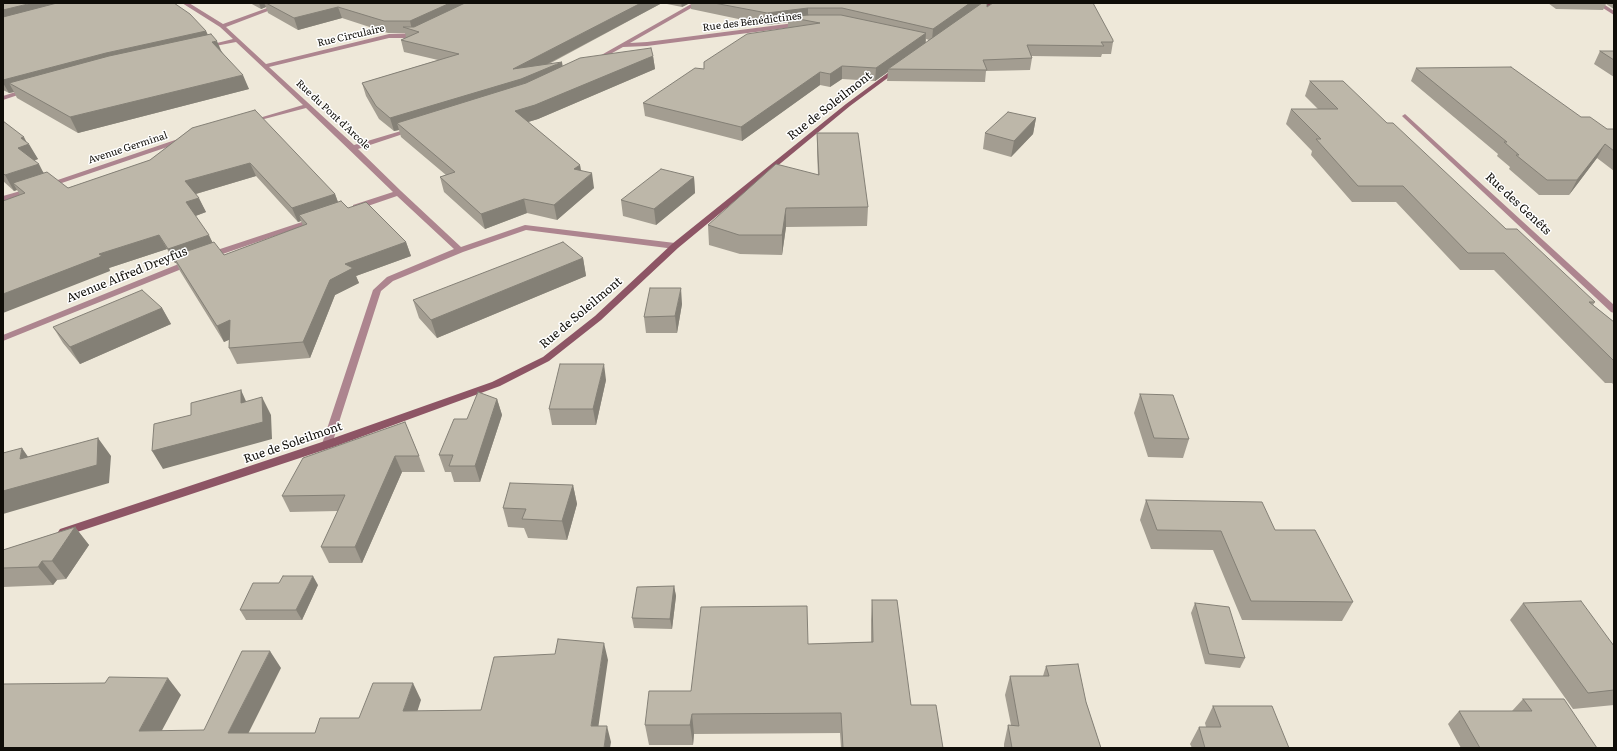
<!DOCTYPE html>
<html>
<head>
<meta charset="utf-8">
<style>
	body { margin:0 }
	#map { position:relative; width:1617px; height:751px; overflow:hidden; background:#eee8d9; font-family:Literata,serif }
	canvas { display:block }
	.frame { position:absolute; inset:0; border:4px solid #0f0d08; pointer-events:none }
</style>
</head>
<body>
<div id="map">
<canvas width="1617" height="751"></canvas>
<div class="frame"></div>
</div>
<script>
const ctx = document.querySelector('canvas').getContext('2d');
ctx.lineJoin = 'round';
function toPath(rows) {
  const path = new Path2D();
  for (const r of rows) {
    path.moveTo(r[0], r[1]);
    for (let i = 2; i < r.length; i += 2) path.lineTo(r[i], r[i + 1]);
  }
  return path;
}
function fillPath(path, color) {
  ctx.fillStyle = color;
  ctx.fill(path, 'evenodd');
}
function trace(path, color, width, dash) {
  ctx.strokeStyle = color;
  ctx.lineWidth = width;
  ctx.lineCap = dash ? 'butt' : 'round';
  ctx.setLineDash(dash || []);
  ctx.stroke(path);
}
function label(font, color, halo, rows, align = 'center') {
  ctx.font = font + ' Literata,serif';
  ctx.lineWidth = 3;
  ctx.setLineDash([]);
  ctx.textBaseline = 'middle';
  ctx.strokeStyle = halo;
  ctx.fillStyle = color;
  for (const [text, x, y, turn = 0] of rows) {
    ctx.save();
    ctx.translate(x, y);
    ctx.rotate((+turn || 0) * Math.PI / 180);
    ctx.textAlign = isNaN(turn) ? turn : align;
    if (halo) ctx.strokeText(text, 0, 0);
    ctx.fillText(text, 0, 0);
    ctx.restore();
  }
}
fillPath(toPath([
	[182,3,189,3,223,24,281,3,289,3,226,27,266,64,389,34,420,33,420,35,414,38,389,38,269,67,354,145,411,128,415,128,415,130,358,149,401,191,461,247,525,225,675,243,679,246,675,249,526,230,463,252,393,281,381,291,332,444,331,447,327,448,323,447,322,444,373,290,387,277,454,249,397,196,359,209,353,209,353,205,393,192,306,108,249,123,249,121,303,105,236,42,205,48,205,46,233,39,220,27,182,3],
	[693,3,700,3,630,43,647,42,802,22,805,24,802,26,647,46,623,47,594,63,589,62,693,3],
	[1595,3,1602,3,1614,11,1614,15,1595,3],
	[28,88,31,90,30,91,3,100,3,96,28,88],
	[1405,114,1614,305,1614,313,1611,312,1403,117,1402,116,1405,114],
	[181,138,188,140,50,187,44,187,43,185,181,138],
	[31,188,35,190,34,192,3,201,3,196,31,188],
	[311,219,317,219,318,221,211,258,205,258,204,256,205,254,311,219],
	[191,259,194,260,195,262,194,264,3,341,3,335,191,259]
]), '#ad858f');
fillPath(toPath([
	[986,3,993,3,978,13,974,13,974,11,986,3],
	[896,67,901,68,850,106,678,248,601,320,549,361,500,386,336,446,68,535,64,537,60,535,58,532,60,529,328,440,492,382,543,357,595,316,672,244,846,104,896,67]
]), '#8d5565');
fillPath(toPath([
	[3,3,206,31,208,35,222,52,249,89,78,133,17,98,14,92,9,93,3,90],
	[250,3,690,3,682,7,662,3,549,64,563,66,653,56,655,69,538,119,528,122,580,165,581,170,594,188,557,220,527,213,485,229,444,192,440,177,446,175,401,137,399,130,394,131,379,119,366,96,362,83,438,60,404,52,401,40,406,37,405,33,388,33,342,18,298,30,268,13,266,7,261,9],
	[691,3,987,3,987,7,1113,42,1111,54,1102,54,1101,57,1031,56,1032,58,1030,70,986,71,985,82,887,81,888,72,875,81,842,79,830,87,820,85,742,141,645,116,643,103,704,69,788,28,788,22,767,25,691,9],
	[926,39,929,40,926,43],
	[1548,3,1614,3,1614,9,1606,4,1603,10,1556,9],
	[1600,51,1614,51,1614,77,1594,64],
	[1416,68,1581,117,1607,129,1614,129,1614,171,1597,158,1569,195,1539,195,1509,169,1510,167,1497,156,1498,154,1411,81],
	[1310,81,1387,123,1506,229,1595,302,1593,305,1614,322,1614,385,1612,383,1605,383,1494,270,1460,270,1396,202,1352,202,1311,155,1312,151,1286,124,1291,109,1318,109,1305,96],
	[1036,118,1033,134,1011,157,983,149,985,133],
	[3,121,26,142,38,159,34,161,44,173,68,188,150,160,192,128,335,194,338,202,406,242,411,256,356,276,359,283,335,295,310,358,237,364,229,348,230,339,224,342,180,271,176,263,175,263,167,249,109,268,110,271,20,195,17,190,14,191,3,181],
	[256,176,298,222,301,221,303,226,224,255,213,243,195,216,206,212,196,194],
	[817,133,868,207,867,226,786,227,782,255,740,254,709,245,708,225,818,175,817,152],
	[694,177,695,193,656,225,623,216,621,200],
	[583,258,586,276,437,338,419,318,413,300],
	[682,304,677,333,646,333,644,317],
	[162,308,171,324,80,364,63,343,53,327],
	[606,380,596,425,552,425,549,409],
	[1140,394,1189,439,1183,458,1148,457,1134,413],
	[497,399,502,415,480,482,454,482,451,472,445,472,439,455,467,419],
	[405,422,419,456,425,472,402,472,362,563,329,563,321,547,338,511,290,512,282,496],
	[573,485,577,504,567,540,528,538,524,528,508,527,503,508],
	[1146,500,1275,530,1353,602,1342,621,1242,620,1213,550,1151,549,1140,520],
	[75,527,89,545,66,579,57,580,53,585,3,587,3,550],
	[318,585,302,620,246,620,240,610],
	[674,586,676,596,672,629,634,628,632,618],
	[872,600,911,705,943,748,841,748,840,733,694,734,693,745,649,745,645,725,691,691,808,644,871,642,871,620],
	[1195,603,1245,658,1240,668,1205,664,1191,613],
	[1523,603,1614,646,1614,705,1573,709,1510,620],
	[1046,666,1086,702,1101,748,1004,748,1004,744,1008,725,1011,725,1005,695,1010,676,1043,676],
	[1523,699,1597,748,1461,748,1448,724,1459,711,1512,711],
	[1213,706,1289,748,1192,748,1190,744,1199,727,1206,727,1205,723]
]), '#a39d91');
fillPath(toPath([
	[32,3,82,3,3,22,3,10],
	[259,3,264,3,266,7,261,9],
	[450,3,477,3,412,30,410,21],
	[641,3,662,3,517,80,562,62,564,74,397,123,399,130,394,131,390,118,513,69],
	[681,3,690,3,682,7],
	[970,3,985,3,932,40,933,29],
	[338,7,342,18,298,30,294,18],
	[808,8,808,20,788,17,788,22,767,25,767,13],
	[206,31,211,42,9,83,14,92,9,93,3,83,3,80,106,53],
	[926,33,925,45,888,69,888,72,875,81,876,68],
	[217,41,223,55,212,42],
	[653,56,655,69,538,119,518,125,515,111],
	[842,66,842,79,830,87,830,74],
	[820,72,820,85,742,141,741,127],
	[243,75,249,89,78,133,70,117],
	[1036,118,1033,134,1011,157,1014,141],
	[24,137,28,145,29,144,38,159,26,163,18,148,21,138],
	[1605,144,1597,158,1569,195,1577,180],
	[250,163,256,176,192,195,185,181],
	[39,164,47,180,13,183,17,190,14,191,5,175],
	[580,165,582,180,574,169],
	[592,173,594,188,557,220,554,205],
	[694,177,695,193,656,225,654,209],
	[335,194,340,208,299,215,301,221,298,222,292,208],
	[199,198,206,212,193,217,186,202],
	[524,199,527,213,485,229,481,214],
	[786,208,786,227,782,255,782,235],
	[159,235,167,249,109,268,110,271,3,313,3,294,99,254],
	[209,235,216,250,173,256,176,263,175,263,168,249],
	[406,242,411,256,356,276,359,283,335,295,310,358,303,342,330,280,345,264],
	[583,258,586,276,437,338,431,320],
	[681,288,682,304,677,333,675,316],
	[162,308,171,324,80,364,70,347],
	[230,320,238,336,224,342,217,326],
	[604,364,606,380,596,425,593,409],
	[241,390,249,408,241,403],
	[262,397,271,415,272,439,163,469,152,451],
	[497,399,502,415,480,482,475,466],
	[98,438,111,456,109,483,3,514,3,491],
	[22,448,35,467,20,459],
	[395,456,402,472,362,563,355,547],
	[573,485,577,504,567,540,562,521],
	[75,527,89,545,66,579,52,561],
	[42,561,57,580,53,585,38,567],
	[313,576,318,585,302,620,296,610],
	[674,586,676,596,672,629,670,619],
	[604,643,608,660,596,743,591,726],
	[270,651,281,668,241,748,228,733],
	[168,678,181,695,153,747,139,731],
	[413,683,421,700,412,728,403,711],
	[692,714,694,734,693,745,690,725],
	[607,726,611,742,610,748,604,748]
]), '#848076');
const building = toPath([
	[3,3,32,3,3,10,3,3],
	[57,3,174,3,190,14,206,31,106,53,3,80,3,17,57,3],
	[266,3,450,3,410,21,384,21,338,7,294,18,266,3],
	[465,3,641,3,513,69,562,62,521,79,390,118,376,106,362,83,459,54,401,40,419,32,403,27,414,27,465,3],
	[714,3,970,3,933,29,842,8,808,8,767,13,714,3],
	[982,3,987,3,987,7,993,3,1093,3,1113,40,1113,42,1101,42,1104,46,1027,45,1032,58,983,60,987,70,888,69,982,3],
	[808,15,841,15,926,33,876,68,842,66,830,74,820,72,741,127,643,103,695,68,704,69,704,62,747,34,820,23,788,17,808,15],
	[211,34,217,41,212,42,243,75,70,117,9,83,109,56,211,34],
	[651,48,653,56,535,105,515,111,580,165,574,169,592,173,554,205,524,199,481,214,440,177,455,172,397,123,526,83,580,58,651,48],
	[1600,51,1614,51,1614,60,1600,51],
	[1511,67,1581,117,1590,117,1607,129,1614,129,1614,151,1605,144,1577,180,1547,180,1516,155,1519,155,1504,142,1507,142,1416,68,1511,67],
	[1310,81,1343,81,1387,123,1393,123,1506,229,1517,229,1595,302,1589,302,1614,322,1614,361,1504,253,1468,253,1403,186,1358,186,1316,139,1321,139,1291,109,1338,109,1310,81],
	[255,110,335,194,292,208,250,163,185,181,199,198,186,202,209,235,168,249,159,235,99,254,102,256,3,294,3,201,25,193,13,183,47,172,68,188,150,160,192,128,255,110],
	[1008,112,1036,118,1014,141,985,133,1008,112],
	[3,121,24,137,21,138,29,144,18,148,39,164,5,175,3,173,3,121],
	[817,133,858,133,868,207,786,208,782,235,739,235,708,225,776,164,819,175,817,133],
	[661,169,694,177,654,209,621,200,661,169],
	[341,201,348,208,366,202,406,242,345,264,353,268,330,280,303,342,229,348,230,320,217,326,173,256,214,242,224,255,307,224,299,215,341,201],
	[563,242,583,258,431,320,413,300,563,242],
	[650,288,681,288,675,316,644,317,650,288],
	[142,290,162,308,70,347,53,327,142,290],
	[560,364,604,364,593,409,549,409,560,364],
	[241,390,241,403,262,397,263,422,152,451,154,424,191,415,191,403,241,390],
	[478,392,497,399,475,466,449,466,453,455,439,455,454,419,467,419,478,392],
	[1140,394,1173,395,1189,439,1154,438,1140,394],
	[405,422,419,456,395,456,355,547,321,547,345,495,282,496,303,458,405,422],
	[98,438,97,465,3,491,3,453,22,448,20,459,98,438],
	[510,483,573,485,562,521,522,519,526,509,503,508,510,483],
	[1146,500,1262,502,1275,530,1315,530,1353,602,1251,601,1221,531,1157,530,1146,500],
	[75,527,52,561,42,561,38,567,3,568,3,550,75,527],
	[283,576,313,576,296,610,240,610,253,583,279,583,283,576],
	[674,586,670,619,632,618,637,587,674,586],
	[872,600,897,600,911,705,936,705,943,748,843,748,841,713,692,714,690,725,645,725,649,691,691,691,701,607,807,606,808,644,873,642,872,600],
	[1581,601,1614,646,1614,690,1588,693,1523,603,1581,601],
	[1195,603,1229,607,1245,658,1209,654,1195,603],
	[558,639,604,643,591,726,607,726,604,748,3,748,3,684,105,683,109,677,168,678,139,731,204,730,242,651,270,651,228,733,315,733,320,718,359,718,373,683,413,683,403,711,481,710,494,657,555,654,558,639],
	[1078,664,1086,702,1101,748,1012,748,1008,725,1019,726,1010,676,1049,676,1046,666,1078,664],
	[1523,699,1564,699,1597,748,1480,748,1459,711,1532,711,1523,699],
	[1213,706,1272,706,1289,748,1205,748,1199,727,1221,727,1213,706]
]);
fillPath(building, '#bdb7a9');
trace(building, '#848076', 1);
label('10px', '#0f0d08', '#fff', [
	["Rue des Bénédictines",752,22,-7],
	["Rue Circulaire",351,36,-13],
	["Rue du Pont d'Arcole",333,115,43],
	["Avenue Germinal",128,148,-18]
]);
label('12px', '#0f0d08', '#fff', [
	["Rue de Soleilmont",830,106,-38],
	["Rue des Genêts",1518,204,43],
	["Avenue Alfred Dreyfus",127,275,-22],
	["Rue de Soleilmont",581,313,-40],
	["Rue de Soleilmont",293,443,-19]
]);
</script>
</body>
</html>
